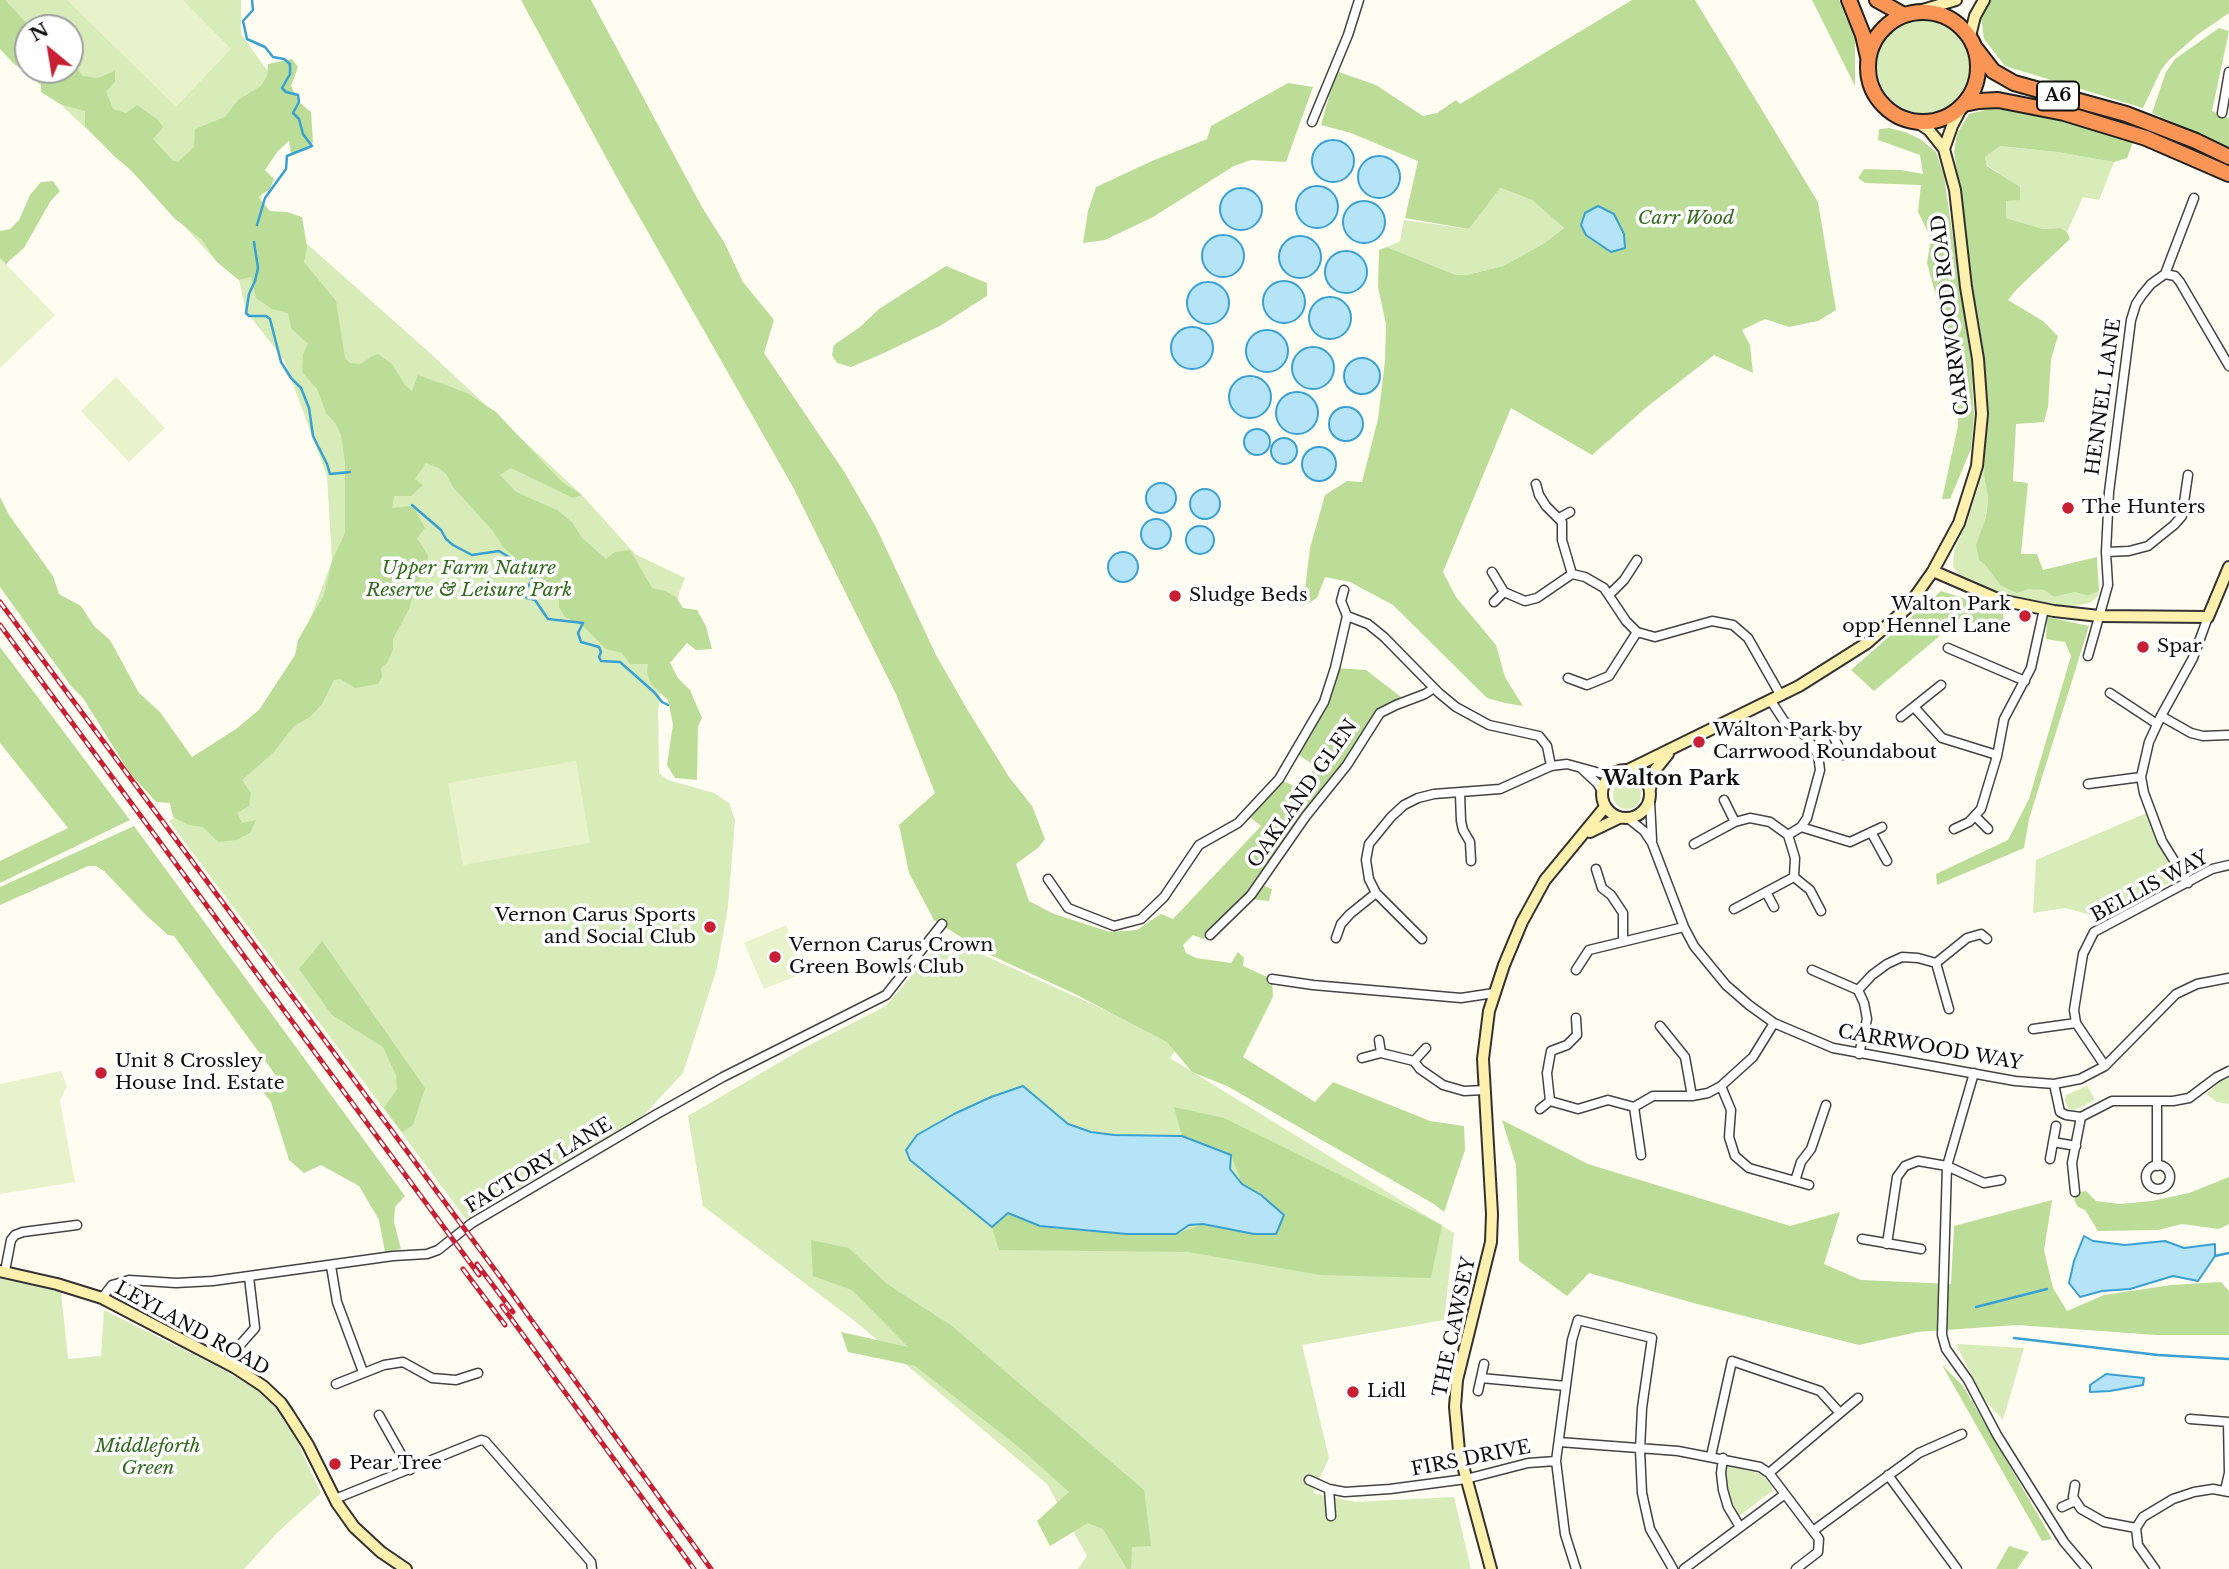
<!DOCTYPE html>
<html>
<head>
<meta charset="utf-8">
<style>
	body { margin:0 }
	#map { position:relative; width:2229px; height:1569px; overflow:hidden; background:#fffcf2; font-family:"Libre Baskerville",serif }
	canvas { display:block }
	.north { position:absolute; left:14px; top:14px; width:70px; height:70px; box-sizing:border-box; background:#fff; border:2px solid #9f9f9f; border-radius:50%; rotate:330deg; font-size:19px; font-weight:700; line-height:28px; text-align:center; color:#101010 }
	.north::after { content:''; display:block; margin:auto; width:24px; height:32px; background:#c72034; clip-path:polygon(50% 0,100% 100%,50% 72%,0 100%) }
</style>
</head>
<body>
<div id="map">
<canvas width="2229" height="1569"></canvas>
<div class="north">N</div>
</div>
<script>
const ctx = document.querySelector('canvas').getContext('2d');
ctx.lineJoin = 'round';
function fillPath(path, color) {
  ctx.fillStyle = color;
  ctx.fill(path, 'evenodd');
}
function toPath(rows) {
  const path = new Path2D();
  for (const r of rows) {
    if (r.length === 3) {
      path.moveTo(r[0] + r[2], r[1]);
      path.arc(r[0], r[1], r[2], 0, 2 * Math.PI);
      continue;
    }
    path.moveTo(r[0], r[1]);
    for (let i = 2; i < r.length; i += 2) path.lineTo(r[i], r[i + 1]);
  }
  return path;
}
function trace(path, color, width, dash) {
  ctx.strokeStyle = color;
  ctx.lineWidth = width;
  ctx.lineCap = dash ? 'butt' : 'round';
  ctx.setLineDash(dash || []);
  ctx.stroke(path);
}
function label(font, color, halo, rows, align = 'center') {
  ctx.font = font + ' "Libre Baskerville",serif';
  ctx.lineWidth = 7;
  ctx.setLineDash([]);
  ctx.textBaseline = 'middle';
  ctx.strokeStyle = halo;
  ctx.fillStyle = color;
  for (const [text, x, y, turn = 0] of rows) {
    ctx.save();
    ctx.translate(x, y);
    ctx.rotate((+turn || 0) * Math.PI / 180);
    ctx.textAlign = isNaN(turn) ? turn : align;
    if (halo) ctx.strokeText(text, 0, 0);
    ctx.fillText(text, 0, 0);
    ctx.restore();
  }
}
fillPath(toPath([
	[0,0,241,0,241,34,296,110,264,170,261,203,431,354,582,495,635,554,685,578,679,593,658,710,659,773,668,780,714,793,729,803,735,820,728,907,717,968,683,1073,642,1117,466,1219,169,821,255,766,332,561,327,476,284,360,246,311,239,280,217,262,152,191,0,47],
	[28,28,70,28,70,70,28,70],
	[1924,66,47],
	[2000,146,2057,152,2114,162,2099,200,2083,197,2067,232,2060,228,2043,229,2006,218,2006,200,2020,188,1987,165,1985,157],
	[1499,188,1532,200,1564,228,1543,244,1503,266,1467,275,1456,275,1387,247,1400,241,1404,220,1469,229],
	[1985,427,1984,475,1988,498,1979,560,1985,565,2000,585,2044,590,2054,597,2075,592,2088,596,2099,591,2098,596,2090,603,2068,607,2010,596,1974,583,1959,575,1953,566,1954,551,1967,522,1978,488],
	[1627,795,14],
	[2149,812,2180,878,2125,904,2103,918,2065,908,2033,913,2036,860],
	[944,937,1180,1044,1170,1058,1454,1233,1444,1320,1302,1345,1329,1458,1313,1493,1356,1502,1454,1497,1471,1569,1078,1569,1087,1556,1047,1484,856,1322,703,1206,688,1116,804,1048,886,1006],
	[2229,1078,2229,1104,2217,1102,2206,1094,2220,1082],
	[2087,1086,2095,1100,2074,1110,2069,1109,2065,1101,2066,1095],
	[0,1277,61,1292,68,1359,101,1356,104,1310,220,1368,259,1391,276,1409,294,1435,321,1493,278,1532,244,1569,0,1569],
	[1956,1344,2024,1348,2003,1420,1982,1397],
	[1725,1465,1762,1474,1772,1487,1772,1491,1739,1516,1726,1489]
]), '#d7ecb9');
fillPath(toPath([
	[0,0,5,0,31,28,28,28,28,70,70,70,70,62,83,76,98,78,115,71,115,82,106,91,113,109,126,113,137,105,157,119,163,127,153,139,173,161,178,162,194,147,195,129,225,117,238,100,261,86,267,76,268,64,292,59,298,67,291,86,300,103,311,112,313,142,305,150,291,154,289,141,278,151,265,170,274,179,270,189,258,197,270,211,287,212,302,217,307,246,304,262,336,301,345,358,350,363,361,364,372,356,378,354,393,365,404,384,412,391,418,375,467,393,496,412,562,482,582,495,573,498,511,468,500,475,516,492,557,510,572,522,582,538,606,559,615,552,630,550,652,588,665,591,676,597,683,608,697,610,706,626,712,649,696,650,687,643,670,663,678,678,690,690,702,718,698,726,697,780,675,778,667,765,673,724,668,700,651,684,647,674,648,664,630,664,622,653,606,649,584,627,565,617,559,607,559,596,503,547,493,531,453,487,446,474,439,468,426,463,415,479,423,485,411,496,394,496,392,508,413,506,425,528,417,538,428,555,426,573,416,583,409,609,393,639,393,649,387,663,381,668,382,677,378,684,355,688,340,679,334,680,322,704,310,717,294,726,273,753,242,780,251,793,249,806,237,813,242,823,256,820,250,833,236,840,218,842,203,827,189,825,173,817,170,803,156,802,129,772,83,698,71,686,0,587,0,497,9,515,53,576,59,594,81,606,94,626,110,640,139,693,160,712,192,757,236,729,259,710,295,655,298,640,324,595,332,561,345,533,345,462,341,435,336,424,326,413,317,389,302,372,303,354,308,344,291,328,288,313,272,309,256,298,251,277,239,280,217,262,202,240,174,218,130,169,114,156,85,126,85,111,60,104,41,92,41,81,14,64,0,49],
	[521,0,591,0,703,209,724,242,743,282,774,320,764,353,845,473,876,527,936,655,967,709,1009,777,1032,806,1045,839,1038,848,1016,864,1029,901,1054,914,1110,932,1137,930,1161,914,1173,919,1261,826,1246,814,1279,779,1298,788,1316,767,1295,752,1324,702,1335,668,1366,670,1401,697,1380,713,1260,884,1272,889,1269,901,1251,899,1210,935,1203,939,1193,935,1183,945,1186,953,1196,958,1231,963,1238,952,1244,958,1243,966,1272,979,1273,997,1243,1057,1315,1102,1333,1082,1430,1121,1464,1126,1465,1150,1444,1212,1434,1204,1227,1086,1192,1072,1167,1042,1075,994,986,953,934,920,909,873,899,825,935,793,896,694,793,487,616,176],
	[1632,0,1695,0,1818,202,1836,310,1818,321,1789,327,1765,319,1742,330,1750,345,1753,373,1714,355,1648,406,1592,455,1511,408,1443,572,1456,597,1496,645,1505,677,1523,706,1505,703,1487,698,1393,605,1350,582,1325,577,1317,598,1303,606,1310,548,1325,495,1347,481,1362,482,1378,419,1385,361,1386,324,1378,287,1379,250,1387,247,1456,275,1467,275,1503,266,1543,244,1564,228,1532,200,1500,188,1469,229,1405,218,1418,161,1351,133,1321,125,1336,71,1376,85,1423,116,1437,113,1456,100,1460,104],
	[1812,0,1839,0,1855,38,1855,86],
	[1991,0,2229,0,2229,13,2197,35,2169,60,2161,70,2143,108,2005,66,1984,39,1981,17],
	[2219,28,2229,31,2212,111,2229,118,2229,147,2152,113,2166,72,2175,59],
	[1288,83,1313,87,1286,162,1251,160,1234,166,1153,217,1105,240,1083,243,1088,211,1096,187,1152,161,1207,139,1211,126],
	[1993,108,2049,118,2133,142,2127,158,2114,162,2057,152,2000,146,1985,157,1987,166,2020,187,2020,200,2006,201,2006,218,2043,229,2060,228,2067,232,2070,239,2017,289,2008,300,2043,321,2058,336,2051,359,2048,407,2044,422,2016,424,2013,481,2028,483,2021,554,2037,554,2043,570,2097,557,2099,591,2088,596,2075,592,2054,597,2044,590,2028,589,2017,593,2000,585,1985,565,1979,560,1976,545,1986,517,1988,498,1984,475,1986,400,1983,347,1965,244,1963,211,1954,152,1957,134,1969,114],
	[1889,128,1905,132,1920,139,1936,152,1944,176,1971,361,1974,416,1971,449,1950,499,1942,499,1958,426,1957,360,1940,311,1927,263,1931,238,1918,212,1921,185,1865,183,1858,178,1864,169,1901,170,1923,174,1920,155,1878,140,1879,129],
	[53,181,60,191,50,202,24,248,8,262,0,274,0,231,10,229,19,220,30,195,41,182],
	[946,266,987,283,987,296,940,326,884,353,851,367,837,363,832,355,834,345,860,327,879,309],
	[1941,591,2003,611,2004,631,1960,619,1874,691,1851,670],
	[2047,617,2089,626,2029,819,2024,848,1937,885,1936,874,2008,840,2029,799,2071,656,2065,642,2046,639],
	[0,647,130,820,0,883,0,861,68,828,0,743],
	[134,826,405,1196,395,1207,394,1222,401,1249,385,1252,379,1220,359,1186,321,1165,304,1173,289,1160,271,1102,259,1087,277,1077,174,936,168,935,147,916,104,871,96,866,88,866,0,905,0,887],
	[322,941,425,1088,413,1125,402,1132,384,1108,397,1089,396,1075,383,1047,332,1015,299,969],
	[1174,1107,1224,1118,1442,1225,1431,1278,1321,1275,1188,1252,999,1250,992,1227,1008,1213,1045,1227,1176,1234,1203,1224,1242,1184,1231,1155,1182,1136],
	[1502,1120,1588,1164,1790,1226,1840,1212,1824,1264,1861,1280,1951,1284,1954,1226,2052,1200,2044,1250,2053,1288,2067,1311,2104,1295,2171,1285,2221,1282,2229,1291,2229,1335,2156,1335,2017,1325,1917,1332,1859,1345,1697,1304,1589,1273,1567,1296,1519,1261,1516,1165],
	[2229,1177,2229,1224,2219,1229,2182,1224,2158,1230,2098,1231,2085,1210,2078,1207,2074,1200,2079,1192,2086,1191,2096,1201,2120,1204,2152,1201,2189,1193],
	[811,1240,849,1248,887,1284,952,1326,1144,1490,1151,1546,1132,1547,1131,1569,1127,1569,1103,1529,1088,1523,1050,1546,1037,1521,1069,1492,1020,1448,915,1366,848,1352,841,1332,908,1347,852,1290,813,1276],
	[1942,1365,1963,1386,2052,1539,2042,1541],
	[2009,1546,2029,1552,2017,1569,1996,1569]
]), '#bcdd98');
fillPath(toPath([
	[67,0,183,0,231,49,176,107],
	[0,258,55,315,0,368],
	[116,377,165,428,129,462,81,411],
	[576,761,590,843,463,865,448,783],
	[786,925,806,972,764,989,744,943],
	[61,1071,67,1086,60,1101,75,1182,0,1194,0,1084]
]), '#e8f3cc');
const water = toPath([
	[1333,161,21],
	[1379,177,21],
	[1317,207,21],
	[1241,209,21],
	[1364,222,21],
	[1598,206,1614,214,1624,234,1625,248,1611,252,1586,235,1581,225,1585,213,1598,206],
	[1223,256,21],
	[1300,257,21],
	[1346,272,21],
	[1284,302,21],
	[1208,303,21],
	[1330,318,21],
	[1192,348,21],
	[1267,351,21],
	[1313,368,21],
	[1362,376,18],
	[1250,397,21],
	[1297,413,21],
	[1346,424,17],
	[1257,442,13],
	[1284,451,13],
	[1319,464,17],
	[1161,498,15],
	[1205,504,15],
	[1156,534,15],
	[1200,540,14],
	[1123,567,15],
	[1023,1086,1068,1124,1091,1132,1114,1135,1182,1136,1231,1155,1230,1169,1242,1184,1261,1195,1284,1215,1276,1234,1254,1234,1203,1224,1189,1225,1176,1234,1127,1234,1040,1226,1008,1213,992,1227,910,1160,906,1150,917,1135,954,1114,991,1097,1023,1086],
	[2084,1236,2093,1241,2125,1245,2165,1241,2184,1248,2215,1244,2215,1256,2198,1281,2173,1276,2130,1289,2102,1291,2080,1297,2069,1283,2074,1261,2084,1236],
	[2106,1374,2144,1378,2143,1385,2110,1391,2090,1392,2090,1385,2106,1374]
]);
fillPath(water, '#b5e4f9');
trace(water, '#38a0d3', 2);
trace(toPath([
	[252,0,253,10,243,21,247,39,265,47,273,57,284,59,290,64,290,74,282,88,286,92,298,95,299,102,293,113,299,119,303,134,312,146,287,156,286,169,265,198,257,225],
	[254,242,258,268,255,281,249,294,246,313,249,316,266,316,270,319,281,362,291,378,301,388,309,408,313,436,327,464,330,474,350,472],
	[412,505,441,530,446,539,453,545,472,555,499,551,524,566,531,573,532,579,528,587,521,592,527,598,535,600,548,619,583,623,578,633,581,642,599,647,601,652,599,657,601,661,620,662,654,692,662,702,668,705],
	[2215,1256,2229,1253],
	[1976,1307,2047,1289],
	[2014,1338,2158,1355,2229,1359]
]), '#38a0d3', 2.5);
const street = toPath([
	[2222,113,2229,72],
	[1312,122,1348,35,1359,0],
	[2165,274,2175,276,2180,282,2229,366],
	[1536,484,1539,495,1546,506,1562,522,1562,540,1572,574],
	[1559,518,1570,512],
	[2106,552,2129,551,2148,546,2174,525,2182,516,2188,475],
	[1492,572,1504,592,1525,601,1537,598,1572,574,1585,577,1604,588,1626,621,1637,632,1655,637,1712,621,1733,625,1748,638,1781,696],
	[1610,594,1624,580,1637,560],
	[1494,602,1504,592],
	[1347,616,1368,624,1384,637,1439,693,1456,707,1489,725,1539,736,1547,746,1551,766],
	[1948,648,2025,681],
	[2088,656,2108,585,2106,552,2109,492,2131,320,2136,304,2142,295,2151,284,2165,274,2194,198],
	[1568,678,1587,685,1609,676,1637,632],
	[2110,693,2157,724],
	[1914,707,1942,738,1997,755],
	[2161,716,2191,733,2203,736,2229,735],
	[1901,717,1941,685],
	[1833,736,1843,755],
	[1818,755,1838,745],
	[1582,769,1597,783,1602,791],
	[2088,784,2141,777],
	[1460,794,1461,821,1463,830,1470,842,1471,861],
	[1724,800,1735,822],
	[1650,801,1652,840],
	[1976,817,1988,829],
	[1629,819,1644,831,1652,843,1684,927,1694,946,1726,985,1749,1005,1774,1023,1833,1048,2015,1081,2054,1084,2080,1079,2105,1066,2176,994,2197,984,2229,978],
	[1801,827,1850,842,1882,827],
	[1954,829,1969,822,1981,809,1997,756,2004,719,2031,668,2044,609],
	[1871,832,1887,861],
	[1694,844,1735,822,1750,818,1770,822,1788,835],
	[1596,869,1602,888,1611,895,1623,913,1623,941],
	[1794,877,1810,890,1821,911],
	[1048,879,1068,908,1114,926,1141,919,1164,897,1199,845,1238,823,1279,779,1324,702,1335,668,1347,616,1341,601,1344,590],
	[2188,883,2162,841,2144,793,2141,777,2149,742,2161,716,2193,658,2208,617],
	[1766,892,1774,907],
	[1734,909,1794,877,1795,858,1788,835,1801,827,1807,818,1820,770,1818,755,1806,736,1784,721,1771,701],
	[1210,935,1251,895,1306,816,1347,765,1380,713,1396,705,1425,694,1434,688],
	[1336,938,1341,924,1350,914,1376,893],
	[1422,939,1376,893,1369,879,1366,860,1369,844,1391,817,1404,805,1418,798,1434,794,1500,789,1551,766,1567,764,1611,776],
	[1936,963,1949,1009],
	[1576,970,1589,950,1684,927],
	[1812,970,1858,990],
	[1272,979,1313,985,1461,998,1494,993],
	[1576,1018,1577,1035,1567,1045,1551,1051,1547,1073,1550,1101,1578,1109,1608,1100,1634,1107,1653,1096,1692,1096,1708,1093,1721,1086,1753,1057,1774,1023],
	[1660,1026,1685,1057,1692,1096],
	[2033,1029,2076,1023],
	[1381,1053,1414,1061,1420,1069,1443,1085,1464,1091,1484,1090],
	[1859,1054,1867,1019,1864,1003,1858,990,1872,975,1887,964,1902,957,1918,958,1936,963,1967,938,1981,934,1987,939],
	[1362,1058,1381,1053,1379,1040],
	[1414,1061,1426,1048],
	[2105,1066,2076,1023,2074,1010,2083,954,2094,932,2212,869,2229,865],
	[1974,1073,1947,1166,1942,1335,1946,1349,1968,1380,1997,1435,2064,1542,2087,1569],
	[2054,1084,2060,1112,2066,1115,2081,1117,2112,1101,2173,1101,2189,1098,2217,1077,2229,1071],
	[1721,1086,1731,1110,1729,1137,1735,1156,1749,1168,1795,1181,1801,1162,1811,1149,1826,1105],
	[1634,1107,1641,1155],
	[1540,1109,1550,1101],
	[2053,1142,2076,1146],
	[2050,1159,2056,1126],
	[2158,1177,12],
	[2157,1166,2157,1101],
	[1795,1181,1809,1185],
	[2075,1192,2072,1163,2081,1117],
	[1862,1239,1921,1249],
	[1887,1244,1897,1177,1905,1166,1918,1161,1947,1166,1984,1183,2001,1180],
	[331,1266,337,1302,363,1372],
	[5,1271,11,1240,15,1235,23,1232,77,1225],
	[102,1298,112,1285,129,1280,176,1283,213,1281,393,1256,427,1254,438,1250,472,1223,657,1114,723,1077,886,995,942,924],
	[240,1345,255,1328,249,1277],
	[1481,1378,1566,1386],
	[336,1384,384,1365,403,1362,432,1378,456,1380,478,1373],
	[1478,1391,1484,1364],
	[379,1415,410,1470],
	[2190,1419,2229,1422],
	[1559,1442,1678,1451,1760,1467,1769,1473,1819,1539,1818,1552,1796,1569],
	[1711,1456,1732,1361,1820,1391,1840,1413],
	[1723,1458,1721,1473,1723,1490,1728,1507,1740,1527],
	[1769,1473,1858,1398],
	[1888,1475,1957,1569],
	[1309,1480,1329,1489,1345,1492,1390,1489,1466,1479,1528,1463,1556,1461],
	[2075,1485,2073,1497,2081,1509,2104,1522,2136,1528],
	[1329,1489,1331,1516],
	[2225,1490,2229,1473,2228,1422],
	[335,1499,481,1440,485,1441,591,1562,592,1569],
	[2062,1507,2075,1501],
	[1813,1531,1919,1453,1962,1434],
	[1576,1569,1565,1534,1556,1461,1572,1340,1578,1320,1652,1338,1642,1408,1640,1450,1642,1493,1650,1529,1673,1569],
	[1684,1569,1785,1494],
	[2155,1569,2138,1545,2136,1528,2143,1517,2173,1499,2194,1492,2213,1489,2229,1492]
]);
const secondary = toPath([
	[1919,11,1956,0],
	[1970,36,1975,16,1984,0],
	[1944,149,1952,126,1962,107],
	[1933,571,2000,600,2054,611,2099,616,2208,617,2229,567],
	[1626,794,24],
	[1628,770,1799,686,1867,643,1907,608,1933,571,1959,523,1977,466,1982,414,1978,359,1966,287,1955,190,1944,149,1929,130,1917,122],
	[1650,789,1655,770,1668,754],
	[1590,832,1619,818],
	[0,1271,57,1284,102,1298,234,1367,263,1386,281,1403,289,1415,308,1445,337,1503,354,1527,381,1552,406,1569],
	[1491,1569,1459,1451,1455,1407,1457,1380,1491,1242,1492,1214,1483,1059,1489,1011,1504,965,1522,922,1545,880,1605,807]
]);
const highway = toPath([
	[1849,0,1863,35,1868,57],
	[1877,0,1904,15],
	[1923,67,55],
	[1976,49,1993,71,2014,83,2126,114,2196,141,2229,157],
	[1964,104,1979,101,1998,100,2064,113,2146,138,2229,174]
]);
trace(street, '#434343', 11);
trace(secondary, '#323232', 14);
trace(highway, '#212121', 18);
trace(street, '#fff', 8);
trace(secondary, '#fff0ad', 10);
trace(highway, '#fa9555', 14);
const rail = toPath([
	[0,602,501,1278,711,1569],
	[0,625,479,1275],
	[477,1264,513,1312],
	[463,1269,505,1325],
	[502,1306,694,1569]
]);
trace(rail, '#c72034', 5);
trace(rail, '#fff', 2.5, [8]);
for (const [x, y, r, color] of [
	[2068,508,7,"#c72034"],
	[1175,596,7,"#c72034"],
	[2025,616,7,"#c72034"],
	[2143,647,7,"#c72034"],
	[1699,742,7,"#c72034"],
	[710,927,7,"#c72034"],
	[775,957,7,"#c72034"],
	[101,1073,7,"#c72034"],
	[1353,1392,7,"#c72034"],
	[335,1464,7,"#c72034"]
]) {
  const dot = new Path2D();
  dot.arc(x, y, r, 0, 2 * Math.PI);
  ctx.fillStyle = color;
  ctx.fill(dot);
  trace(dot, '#fff', 2.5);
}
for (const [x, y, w] of [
	[2058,96,42]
]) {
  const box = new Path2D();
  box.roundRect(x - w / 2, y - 14.5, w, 29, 5);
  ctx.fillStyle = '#fff';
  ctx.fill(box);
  trace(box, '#101010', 2);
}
label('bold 18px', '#101010', null, [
	["A6",2058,96]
]);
label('italic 19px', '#326b1c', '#fff', [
	["Carr Wood",1686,219],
	["Upper Farm Nature",469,569],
	["Reserve & Leisure Park",469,591],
	["Middleforth",148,1447],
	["Green",148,1469]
]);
label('19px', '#101010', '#fff', [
	["CARRWOOD ROAD",1951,315,-97],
	["HENNEL LANE",2104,397,-82],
	["OAKLAND GLEN",1303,794,-55],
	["BELLIS WAY",2150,887,-28],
	["CARRWOOD WAY",1930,1048,10],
	["FACTORY LANE",539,1166,-31],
	["THE CAWSEY",1455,1327,-78],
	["LEYLAND ROAD",192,1329,29],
	["FIRS DRIVE",1471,1459,-11]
]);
label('19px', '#101010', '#fff', [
	["The Hunters",2082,508],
	["Sludge Beds",1189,596],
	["Walton Park",2011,605,"right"],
	["opp Hennel Lane",2011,627,"right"],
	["Spar",2157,647],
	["Walton Park by",1713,731],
	["Carrwood Roundabout",1713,753],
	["Vernon Carus Sports",696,916,"right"],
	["and Social Club",696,938,"right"],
	["Vernon Carus Crown",789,946],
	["Green Bowls Club",789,968],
	["Unit 8 Crossley",115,1062],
	["House Ind. Estate",115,1084],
	["Lidl",1367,1392],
	["Pear Tree",349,1464]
], 'left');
label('bold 21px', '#101010', '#fff', [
	["Walton Park",1671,779]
]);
</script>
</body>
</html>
